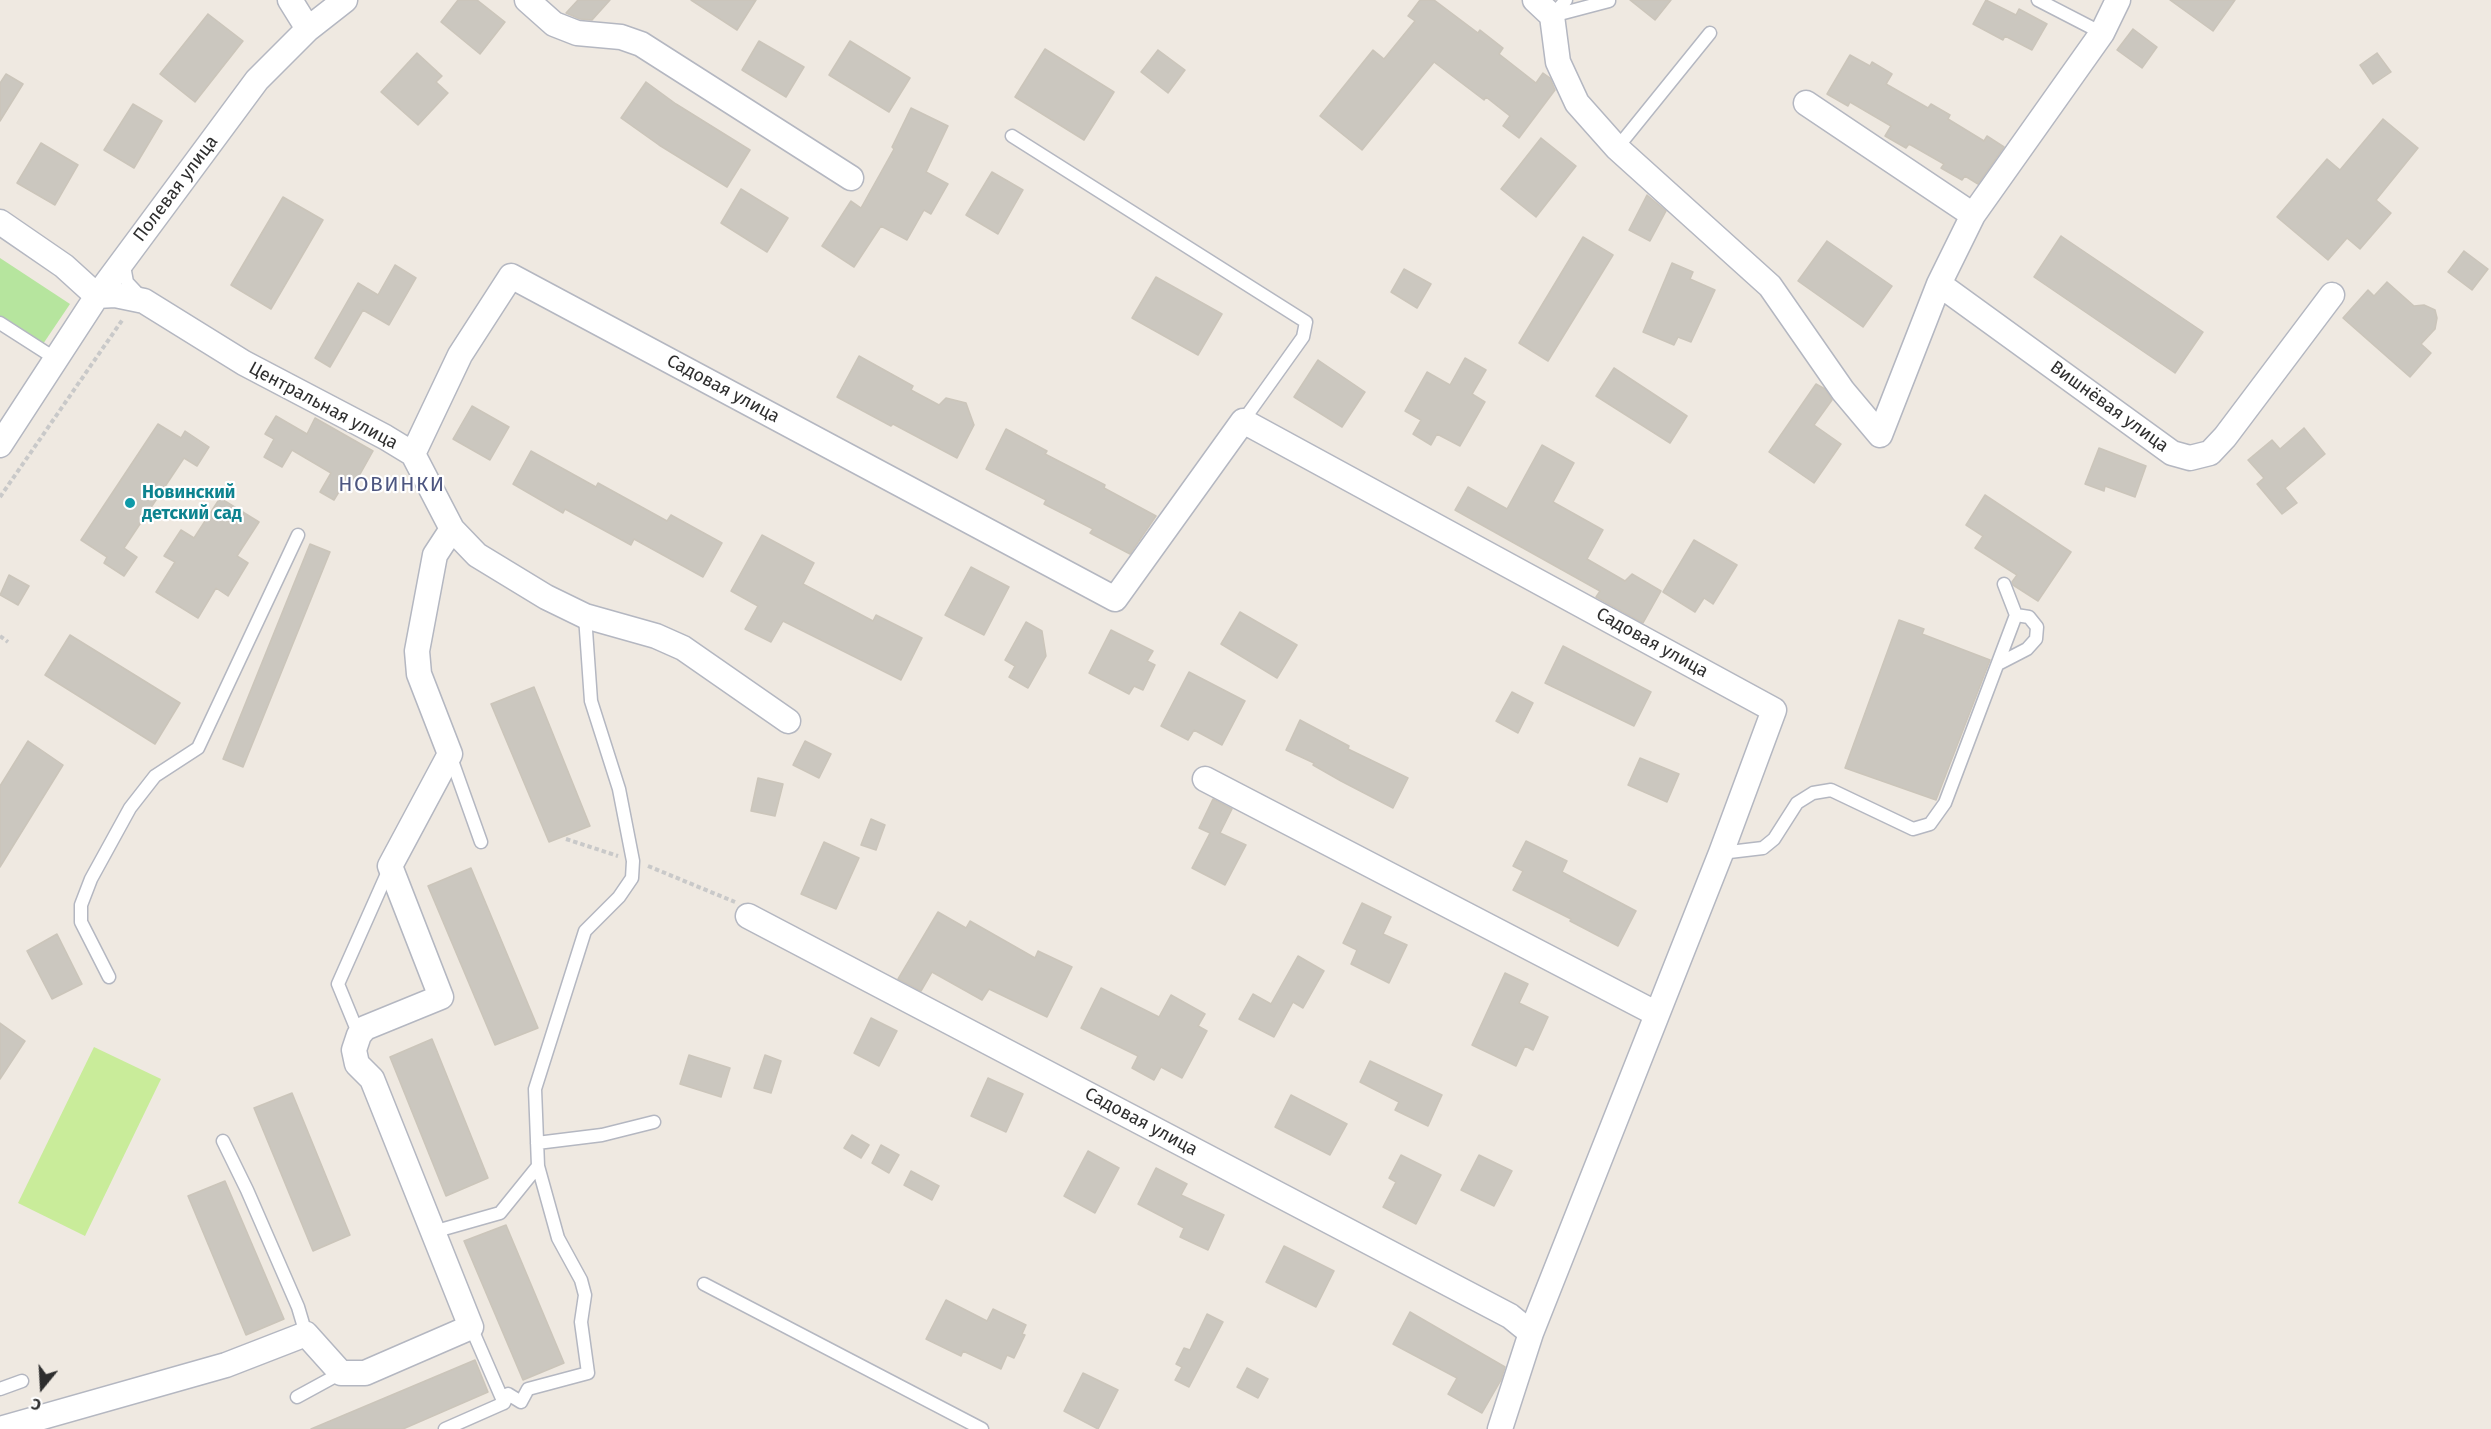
<!DOCTYPE html>
<html>
<head>
<meta charset="utf-8">
<style>
	body { margin:0 }
	#map { position:relative; width:2491px; height:1429px; overflow:hidden; background:#efe9e1; font-family:"Fira Sans",sans-serif }
	canvas { display:block }
	.north { position:absolute; left:12px; top:1357px; width:60px; height:60px; -webkit-text-stroke:4px #fff; paint-order:stroke; rotate:198deg; font-size:16px; font-weight:700; line-height:24px; text-align:center; color:#2e2e2e }
	.north::after { content:''; display:block; margin:auto; width:21px; height:27px; background:#2e2e2e; clip-path:polygon(50% 0,100% 100%,50% 72%,0 100%) }
</style>
</head>
<body>
<div id="map">
<canvas width="2491" height="1429"></canvas>
<div class="north">С</div>
</div>
<script>
const ctx = document.querySelector('canvas').getContext('2d');
ctx.lineJoin = 'round';
function fillPath(path, color) {
  ctx.fillStyle = color;
  ctx.fill(path, 'evenodd');
}
function toPath(rows) {
  const path = new Path2D();
  for (const r of rows) {
    path.moveTo(r[0], r[1]);
    for (let i = 2; i < r.length; i += 2) path.lineTo(r[i], r[i + 1]);
  }
  return path;
}
function trace(path, color, width, dash) {
  ctx.strokeStyle = color;
  ctx.lineWidth = width;
  ctx.lineCap = dash ? 'butt' : 'round';
  ctx.setLineDash(dash || []);
  ctx.stroke(path);
}
function label(font, color, halo, rows, align = 'center') {
  ctx.font = font + ' "Fira Sans",sans-serif';
  ctx.lineWidth = 4.5;
  ctx.setLineDash([]);
  ctx.textBaseline = 'middle';
  ctx.strokeStyle = halo;
  ctx.fillStyle = color;
  for (const [text, x, y, turn = 0] of rows) {
    ctx.save();
    ctx.translate(x, y);
    ctx.rotate((+turn || 0) * Math.PI / 180);
    ctx.textAlign = isNaN(turn) ? turn : align;
    if (halo) ctx.strokeText(text, 0, 0);
    ctx.fillText(text, 0, 0);
    ctx.restore();
  }
}
fillPath(toPath([
	[0,258,70,304,43,344,0,316]
]), '#b6e59e');
fillPath(toPath([
	[94,1047,161,1079,85,1236,18,1203]
]), '#c9ec9a');
const building = toPath([
	[458,0,477,0,505,22,480,54,441,22,458,0],
	[578,0,610,0,592,20,580,19,566,13,578,0],
	[691,0,756,0,737,30,691,0],
	[1420,0,1434,0,1478,33,1480,30,1503,48,1499,54,1536,83,1543,73,1550,78,1555,90,1519,138,1503,126,1510,116,1486,97,1484,100,1434,62,1362,150,1320,116,1373,50,1384,59,1415,21,1408,16,1420,0],
	[1630,0,1671,0,1655,20,1630,0],
	[1986,0,2016,15,2019,9,2047,24,2032,50,2005,36,2003,40,1973,24,1986,0],
	[2170,0,2235,0,2213,31,2170,0],
	[208,14,243,41,195,102,160,74,208,14],
	[2133,29,2157,47,2142,68,2117,50,2133,29],
	[759,41,804,67,786,97,742,70,759,41],
	[850,41,910,78,889,112,829,75,850,41],
	[1045,49,1114,92,1084,140,1015,97,1045,49],
	[1158,50,1185,70,1168,93,1141,72,1158,50],
	[417,53,442,76,436,82,448,93,418,125,381,92,417,53],
	[2377,53,2391,72,2373,84,2360,65,2377,53],
	[1850,55,1870,66,1872,62,1892,74,1886,84,1928,108,1931,104,1950,115,1948,119,1984,141,1987,136,2004,147,1978,184,1965,176,1962,180,1941,168,1944,164,1909,144,1906,148,1885,136,1891,126,1850,102,1848,106,1827,94,1850,55],
	[6,74,23,84,0,121,0,83,6,74],
	[646,82,676,104,750,150,727,187,659,145,621,118,646,82],
	[133,104,162,121,134,168,104,150,133,104],
	[911,108,948,126,926,172,948,184,931,214,924,210,907,240,881,226,854,267,822,246,851,201,861,208,894,149,892,147,911,108],
	[2383,119,2418,148,2376,200,2391,213,2360,249,2347,238,2328,260,2277,217,2327,159,2340,170,2383,119],
	[1541,138,1576,166,1536,217,1501,189,1541,138],
	[41,143,78,165,55,205,17,183,41,143],
	[992,172,1023,190,998,234,966,215,992,172],
	[741,189,788,218,767,252,721,223,741,189],
	[1647,195,1666,211,1650,241,1629,230,1647,195],
	[283,197,323,220,271,309,231,285,283,197],
	[2061,236,2203,332,2175,373,2034,277,2061,236],
	[1583,237,1613,255,1548,361,1519,343,1583,237],
	[1827,241,1892,286,1863,327,1798,281,1827,241],
	[2464,251,2488,269,2472,290,2448,272,2464,251],
	[1672,263,1693,272,1690,279,1715,290,1691,342,1678,337,1674,345,1643,332,1672,263],
	[395,265,416,278,389,325,363,310,330,367,315,358,358,283,378,295,395,265],
	[1404,269,1431,284,1417,308,1391,292,1404,269],
	[1156,277,1222,314,1198,355,1132,318,1156,277],
	[2387,282,2414,306,2424,305,2435,310,2437,318,2435,329,2421,344,2431,353,2410,377,2343,318,2368,290,2374,296,2387,282],
	[859,356,913,386,911,390,939,405,946,398,966,403,974,425,957,458,893,424,891,426,837,397,859,356],
	[1465,358,1486,370,1472,394,1485,402,1460,446,1437,434,1431,445,1413,434,1421,420,1405,411,1427,372,1450,385,1465,358],
	[1318,360,1365,392,1342,427,1294,397,1318,360],
	[1614,368,1687,416,1670,443,1596,396,1614,368],
	[1816,384,1825,389,1832,400,1814,425,1841,444,1814,483,1769,452,1816,384],
	[472,406,509,427,490,460,453,439,472,406],
	[276,416,307,434,315,418,373,451,354,485,346,480,334,500,320,492,331,473,292,450,282,467,264,457,274,439,265,434,276,416],
	[158,424,181,438,185,431,209,447,197,466,184,458,124,548,137,557,124,576,104,563,107,557,81,540,158,424],
	[2304,428,2325,454,2285,488,2297,503,2282,514,2257,484,2264,478,2248,460,2272,440,2280,449,2304,428],
	[1006,429,1047,451,1045,454,1105,485,1104,488,1156,516,1130,554,1090,533,1093,529,1044,504,1046,500,986,469,1006,429],
	[1542,445,1574,463,1553,502,1603,530,1587,559,1625,581,1632,574,1661,591,1643,623,1596,597,1600,591,1455,510,1468,487,1507,509,1542,445],
	[2099,448,2146,466,2135,497,2105,486,2104,491,2085,484,2099,448],
	[531,451,596,487,598,483,667,521,671,515,722,543,703,577,634,539,631,545,565,509,563,513,513,484,531,451],
	[1985,495,2071,552,2038,601,2013,585,2012,582,2017,575,1975,548,1983,536,1966,525,1985,495],
	[220,498,259,522,237,556,248,563,228,596,216,588,198,618,156,592,175,562,164,556,181,530,194,538,220,498],
	[762,535,814,563,803,584,873,621,876,615,922,638,901,680,783,621,771,642,745,629,758,606,731,591,762,535],
	[1694,540,1737,565,1713,604,1704,598,1695,612,1663,592,1694,540],
	[310,544,330,552,243,767,223,759,310,544],
	[971,567,1009,587,984,635,945,615,971,567],
	[9,575,29,586,18,605,0,595,9,575],
	[1240,612,1297,645,1277,678,1221,644,1240,612],
	[1899,620,1924,629,1922,634,1990,660,1936,800,1845,768,1899,620],
	[1026,622,1042,631,1046,656,1028,688,1009,677,1015,666,1005,660,1026,622],
	[1111,630,1153,651,1147,661,1155,665,1143,690,1134,686,1129,694,1089,673,1111,630],
	[70,635,180,703,155,744,45,675,70,635],
	[1563,646,1651,692,1634,726,1545,683,1563,646],
	[1189,672,1245,701,1222,745,1194,730,1188,740,1161,726,1189,672],
	[534,687,590,826,549,842,491,704,534,687],
	[1512,692,1533,703,1518,733,1496,721,1512,692],
	[1300,720,1349,746,1348,749,1408,778,1393,808,1341,781,1313,765,1314,763,1286,750,1300,720],
	[28,741,63,765,0,867,0,786,28,741],
	[805,741,831,754,819,778,793,765,805,741],
	[1640,758,1679,774,1667,802,1628,785,1640,758],
	[758,778,783,784,775,816,751,811,758,778],
	[1213,799,1232,809,1220,833,1246,845,1225,885,1192,868,1210,833,1199,828,1213,799],
	[871,819,885,825,876,850,861,845,871,819],
	[1526,841,1567,861,1562,872,1636,911,1618,946,1570,921,1571,919,1513,890,1523,871,1513,866,1526,841],
	[824,842,859,858,836,909,801,894,824,842],
	[471,868,538,1028,495,1045,428,886,471,868],
	[1362,903,1391,917,1383,934,1407,945,1389,983,1351,964,1357,950,1343,943,1362,903],
	[938,912,966,928,970,921,1035,958,1038,951,1072,967,1047,1017,989,989,982,1000,932,972,921,991,898,979,938,912],
	[57,934,82,984,52,999,27,951,57,934],
	[1298,956,1324,971,1303,1008,1293,1002,1274,1037,1239,1019,1253,994,1271,1004,1298,956],
	[1505,973,1528,984,1519,1003,1548,1017,1533,1050,1525,1046,1516,1066,1472,1045,1505,973],
	[1101,988,1159,1017,1171,995,1205,1014,1198,1026,1207,1031,1182,1078,1161,1067,1154,1080,1132,1068,1138,1056,1081,1028,1101,988],
	[871,1018,897,1031,879,1066,854,1053,871,1018],
	[0,1023,25,1041,0,1079,0,1023],
	[432,1039,488,1178,446,1196,390,1057,432,1039],
	[689,1055,730,1068,721,1097,680,1084,689,1055],
	[765,1055,781,1061,771,1093,754,1088,765,1055],
	[1370,1061,1442,1095,1428,1126,1395,1110,1399,1102,1360,1082,1370,1061],
	[988,1078,1023,1094,1006,1132,971,1116,988,1078],
	[292,1093,350,1235,313,1251,254,1108,292,1093],
	[1291,1095,1347,1124,1330,1155,1275,1127,1291,1095],
	[852,1135,869,1145,861,1158,844,1148,852,1135],
	[881,1145,899,1155,889,1173,872,1163,881,1145],
	[1088,1151,1119,1168,1095,1213,1064,1196,1088,1151],
	[1401,1155,1441,1175,1416,1224,1383,1207,1396,1182,1389,1178,1401,1155],
	[1479,1155,1512,1171,1494,1206,1461,1190,1479,1155],
	[1156,1168,1187,1184,1181,1195,1224,1215,1208,1250,1180,1237,1184,1228,1138,1204,1156,1168],
	[911,1171,939,1186,932,1200,904,1185,911,1171],
	[225,1181,284,1319,246,1335,188,1196,225,1181],
	[506,1225,564,1363,523,1380,464,1241,506,1225],
	[1284,1246,1334,1271,1316,1307,1266,1282,1284,1246],
	[946,1300,987,1321,993,1309,1026,1325,1022,1334,1025,1335,1014,1358,1007,1355,1001,1369,963,1351,961,1356,926,1339,946,1300],
	[1410,1312,1505,1367,1501,1380,1482,1413,1448,1394,1457,1378,1393,1344,1410,1312],
	[1207,1314,1223,1322,1189,1387,1175,1380,1182,1367,1176,1364,1184,1348,1190,1350,1207,1314],
	[475,1360,488,1392,403,1429,311,1429,475,1360],
	[1247,1368,1268,1379,1258,1398,1237,1387,1247,1368],
	[1083,1373,1118,1390,1098,1429,1064,1411,1083,1373]
]);
fillPath(building, '#cbc7bf');
trace(building, '#cbc5ba', 1.5);
const lane = toPath([
	[2038,0,2102,33],
	[1552,16,1609,1],
	[1552,16,1566,0],
	[1012,136,1306,322,1303,337,1243,421],
	[1617,148,1710,33],
	[123,260,127,282,141,297],
	[0,323,56,359],
	[1998,664,2027,649,2036,639,2037,627,2029,617,2016,615],
	[450,755,481,842],
	[1721,853,1763,848,1774,839,1797,803,1813,793,1831,790,1913,829,1930,824,1945,803,2016,615,2004,584],
	[109,977,81,922,81,905,91,879,130,808,155,776,198,748,298,535],
	[359,1035,338,984,390,867],
	[223,1141,247,1190,298,1307,306,1334],
	[537,1143,602,1135,654,1122],
	[433,1232,500,1213,538,1166],
	[704,1284,982,1429],
	[471,1327,504,1403,508,1394,521,1402,528,1389,588,1373,581,1322,585,1295,581,1280,558,1238,538,1166,535,1089,585,931,619,897,632,878,633,861,619,789,591,701,585,616],
	[0,1389,22,1381],
	[297,1397,341,1373],
	[445,1429,504,1403]
]);
const street = toPath([
	[290,0,308,29],
	[527,0,554,24,577,33,621,37,641,44,851,178],
	[1535,0,1552,16,1558,62,1577,103,1617,148,1770,286,1843,391,1880,435,1939,284,1973,215,2102,33,2118,0],
	[1806,103,1973,215],
	[0,222,64,266,97,296],
	[1939,284,2172,453,2190,458,2210,453,2225,437,2332,295],
	[97,296,115,295,144,301,244,363,385,437,413,454,452,529,477,555,546,597,585,616,656,636,683,648,788,721],
	[0,445,97,296,257,80,308,29,345,0],
	[413,454,460,355,511,276,1115,599,1243,421,1774,710,1721,853,1531,1333,1500,1429],
	[1205,779,1657,1014],
	[748,916,1510,1316,1531,1333],
	[0,1429,226,1365,306,1334,341,1373,365,1373,471,1327,372,1079,357,1064,354,1050,359,1035,365,1028,441,997,390,866,450,754,419,674,417,651,435,555,452,529]
]);
trace(lane, '#b4b7c1', 15);
trace(street, '#b4b7c1', 27);
trace(toPath([
	[0,497,123,319],
	[0,636,8,642],
	[566,839,618,856],
	[648,866,735,902]
]), '#c9c9c9', 4, [4.5, 3]);
trace(lane, '#fff', 12);
trace(street, '#fff', 24);
for (const [x, y, r, color] of [
	[130,503,6,"#0f9aa8"]
]) {
  const dot = new Path2D();
  dot.arc(x, y, r, 0, 2 * Math.PI);
  ctx.fillStyle = color;
  ctx.fill(dot);
  trace(dot, '#fff', 2);
}
label('18px', '#2e2e2e', '#fff', [
	["Полевая улица",176,189,-53],
	["Садовая улица",723,389,28],
	["Центральная улица",323,406,28],
	["Вишнёвая улица",2109,407,36],
	["Садовая улица",1652,643,29],
	["Садовая улица",1141,1122,28]
]);
label('bold 18px', '#0d838f', '#fff', [
	["Новинский",142,493],
	["детский сад",142,514]
], 'left');
ctx.letterSpacing = '1.5px';
label('21px', '#4d5680', '#fff', [
	["НОВИНКИ",392,485]
]);
ctx.letterSpacing = '0px';
</script>
</body>
</html>
